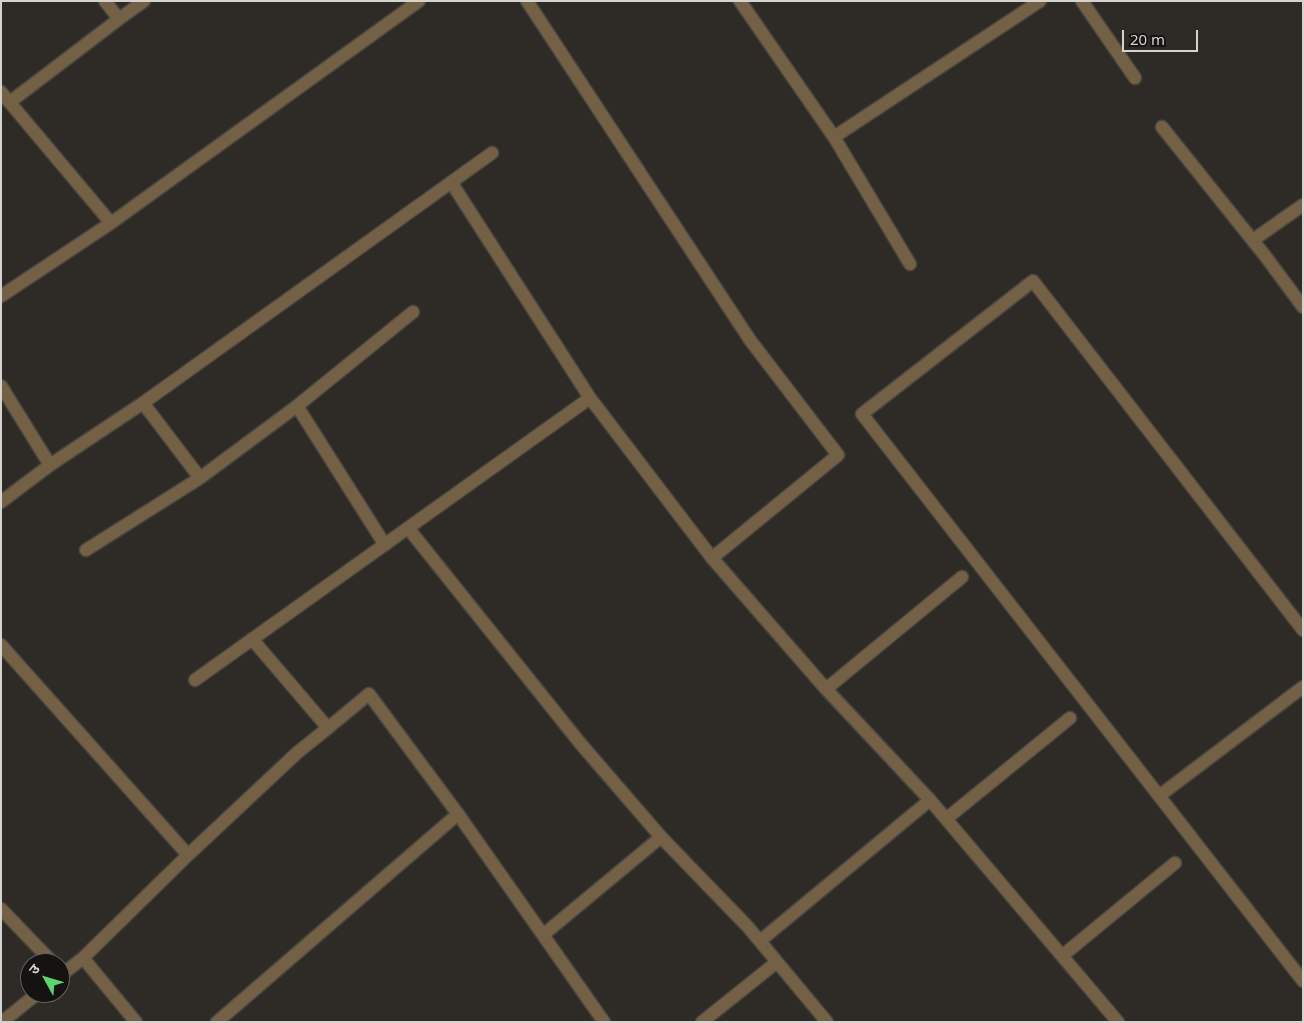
<!DOCTYPE html>
<html>
<head>
<meta charset="utf-8">
<style>
	body { margin:0 }
	#map { position:relative; width:1304px; height:1023px; overflow:hidden; background:#2e2a26; font-family:"Noto Sans","Noto Sans Devanagari",sans-serif }
	canvas { display:block }
	.frame { position:absolute; inset:0; border:2px solid #d5d3d0; pointer-events:none }
	.north { position:absolute; left:20px; top:953px; width:50px; height:50px; box-sizing:border-box; background:#151311; border:1px solid #62605d; border-radius:50%; rotate:309deg; font-size:14px; font-weight:700; line-height:20px; text-align:center; color:#d5d3d0 }
	.north::after { content:''; display:block; margin:auto; width:18px; height:22px; background:#5cd56d; clip-path:polygon(50% 0,100% 100%,50% 72%,0 100%) }
	.scale { position:absolute; left:1122px; top:30px; width:76px; height:22px; box-sizing:border-box; border:2px solid #d5d3d0; border-top:0; padding-left:6px; font-size:15px; line-height:18px; white-space:nowrap; color:#d5d3d0; -webkit-text-stroke:4px #151311; paint-order:stroke }
</style>
</head>
<body>
<div id="map">
<canvas width="1304" height="1023"></canvas>
<div class="frame"></div>
<div class="north">उ</div>
<div class="scale">20 m</div>
</div>
<script>
const ctx = document.querySelector('canvas').getContext('2d');
ctx.lineJoin = 'round';
function toPath(rows) {
  const path = new Path2D();
  for (const r of rows) {
    path.moveTo(r[0], r[1]);
    for (let i = 2; i < r.length; i += 2) path.lineTo(r[i], r[i + 1]);
  }
  return path;
}
function trace(path, color, width, dash) {
  ctx.strokeStyle = color;
  ctx.lineWidth = width;
  ctx.lineCap = dash ? 'butt' : 'round';
  ctx.setLineDash(dash || []);
  ctx.stroke(path);
}
const minor = toPath([
	[105,1,119,19],
	[527,1,750,340,838,455,712,558],
	[740,1,834,137,910,264],
	[1082,1,1135,78],
	[1,92,111,223],
	[10,102,119,19,144,1],
	[1162,127,1266,257,1303,307],
	[834,137,1040,1],
	[451,182,590,398,712,558,826,689,930,800],
	[1253,240,1303,205],
	[1,296,111,223,419,1],
	[1,386,50,465],
	[143,403,200,478],
	[297,406,413,312],
	[1,502,50,465,143,403,492,153],
	[408,528,580,743,661,837,748,927,827,1022],
	[86,550,200,478,297,406,385,545],
	[1303,630,1033,281,862,414,1303,981],
	[1,645,188,855,83,958],
	[195,680,590,398],
	[826,689,962,577],
	[328,728,369,694,458,814,543,935,661,837],
	[1159,796,1303,687],
	[946,819,1070,718],
	[188,855,298,752,328,728,252,639],
	[1,909,53,963],
	[543,935,604,1022],
	[760,941,930,800,1118,1022],
	[1062,956,1175,863],
	[60,976,83,958,136,1022],
	[2,1022,38,993],
	[217,1022,458,814],
	[702,1022,777,962]
]);
trace(minor, '#494541', 15);
trace(minor, '#736045', 12);
</script>
</body>
</html>
